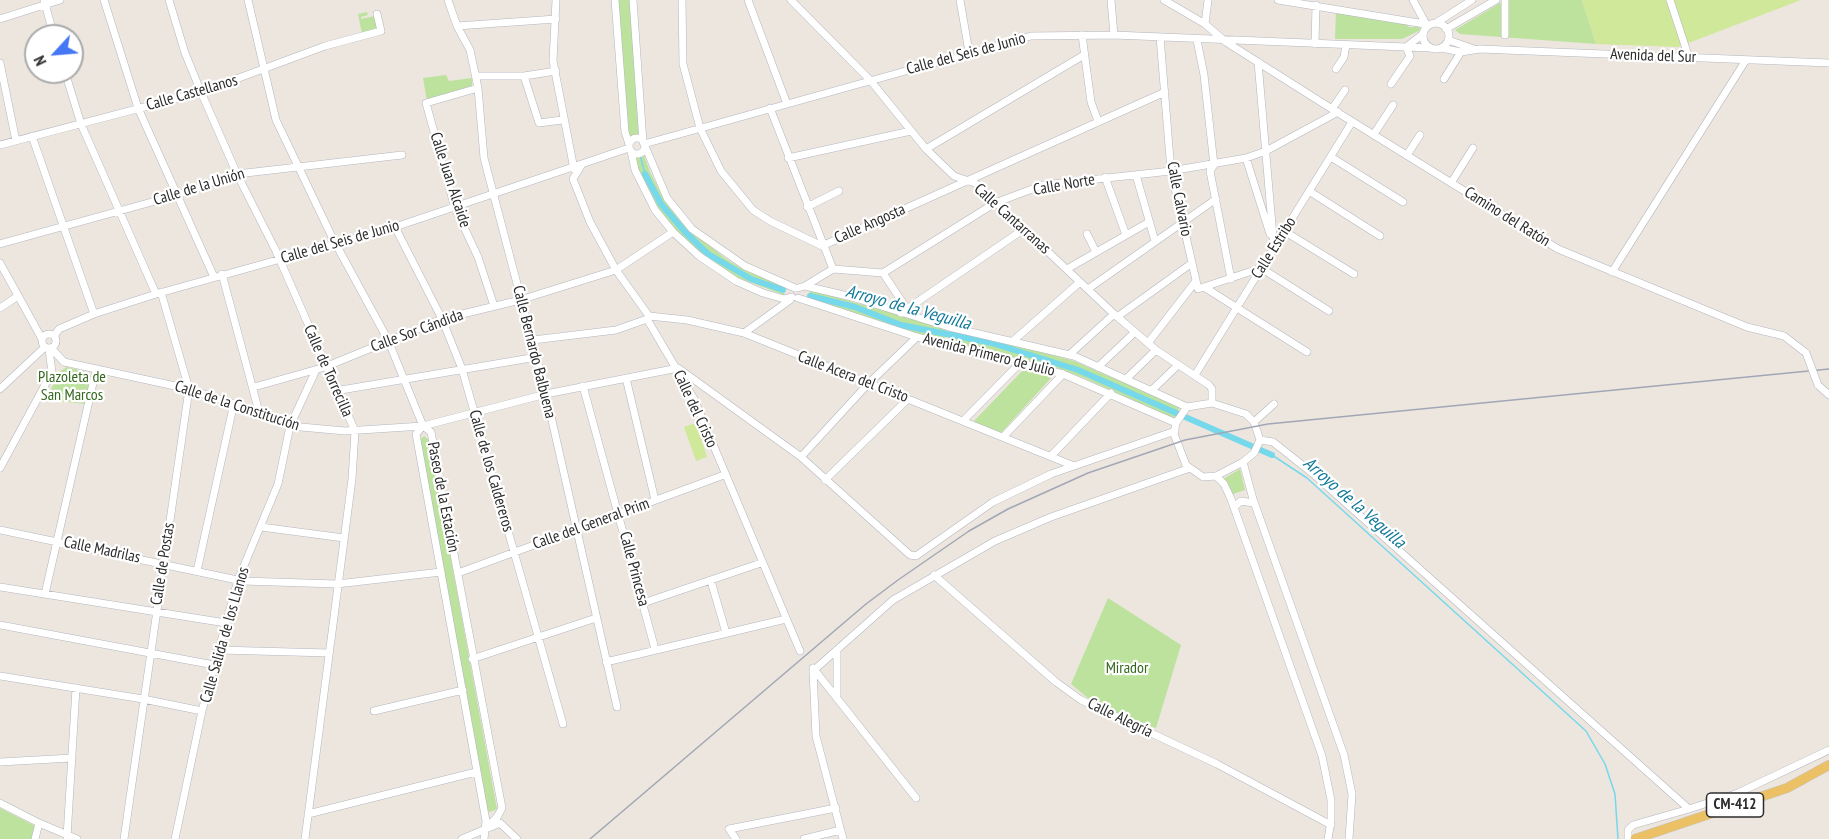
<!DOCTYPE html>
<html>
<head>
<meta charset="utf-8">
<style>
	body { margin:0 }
	#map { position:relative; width:1829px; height:839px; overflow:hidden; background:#ede6df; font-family:"PT Sans Narrow",sans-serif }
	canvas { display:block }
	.north { position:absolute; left:24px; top:24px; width:60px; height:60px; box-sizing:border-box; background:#fff; border:2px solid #ababab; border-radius:50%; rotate:244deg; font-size:16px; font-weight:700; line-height:24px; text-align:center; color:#2c2c2c }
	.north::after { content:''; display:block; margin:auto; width:21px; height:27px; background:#4577f4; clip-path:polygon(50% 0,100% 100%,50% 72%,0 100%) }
</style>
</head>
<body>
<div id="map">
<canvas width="1829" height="839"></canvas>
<div class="north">N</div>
</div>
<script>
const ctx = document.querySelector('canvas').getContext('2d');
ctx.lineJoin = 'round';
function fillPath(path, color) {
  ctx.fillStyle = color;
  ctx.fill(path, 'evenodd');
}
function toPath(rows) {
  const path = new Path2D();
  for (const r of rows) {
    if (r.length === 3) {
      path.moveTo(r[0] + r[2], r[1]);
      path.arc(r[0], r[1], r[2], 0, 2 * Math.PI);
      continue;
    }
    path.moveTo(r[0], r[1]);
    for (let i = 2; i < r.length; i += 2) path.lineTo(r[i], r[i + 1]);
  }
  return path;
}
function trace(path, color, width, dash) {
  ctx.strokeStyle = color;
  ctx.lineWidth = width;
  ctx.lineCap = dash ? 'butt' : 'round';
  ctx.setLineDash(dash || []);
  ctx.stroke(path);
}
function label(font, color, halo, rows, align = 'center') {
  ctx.font = font + ' "PT Sans Narrow",sans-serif';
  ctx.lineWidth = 4.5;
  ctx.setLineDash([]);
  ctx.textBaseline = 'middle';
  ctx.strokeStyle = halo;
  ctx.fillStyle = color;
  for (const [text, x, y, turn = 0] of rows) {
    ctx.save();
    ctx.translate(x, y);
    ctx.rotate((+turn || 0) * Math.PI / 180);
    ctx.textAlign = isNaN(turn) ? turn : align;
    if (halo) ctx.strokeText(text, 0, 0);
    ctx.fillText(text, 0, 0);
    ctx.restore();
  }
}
fillPath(toPath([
	[618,0,631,0,641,135,629,137],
	[1505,0,1582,0,1596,44,1460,34,1455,30],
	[1336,9,1405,22,1409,27,1419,27,1421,30,1402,39,1335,39],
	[367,12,368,15,361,17,361,19,375,16,378,29,362,34,358,14],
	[446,75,449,81,472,78,472,87,427,101,423,78],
	[643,153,650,172,665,201,690,230,726,259,746,271,786,286,784,295,733,276,714,265,682,238,655,204,642,181,634,155],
	[810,290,946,328,945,342,841,311,807,305],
	[952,327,1074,361,1180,407,1174,419,1084,378,1049,365,950,345],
	[67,367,89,373,91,378,86,404,46,400,59,372],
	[1025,368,1047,374,1051,378,1000,434,980,426,974,421],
	[424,436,429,440,497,809,490,812,487,811,420,440],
	[1240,469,1245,490,1233,494,1223,479],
	[1108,598,1181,645,1156,728,1107,714,1071,684],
	[0,808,35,826,31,839,0,839]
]), '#bce29e');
fillPath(toPath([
	[1582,0,1801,0,1678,47,1596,44],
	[696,423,707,457,696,461,684,427]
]), '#cfe89a');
trace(toPath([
	[640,155,645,174],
	[1272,455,1307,478,1586,731,1605,764,1615,794,1618,839]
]), '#76d8eb', 1.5);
trace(toPath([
	[645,174,661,204,685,232,708,254,751,279,783,290],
	[810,296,855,307,901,325,992,343,1078,370,1272,455]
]), '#76d8eb', 6);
const minor = toPath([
	[44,0,54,36],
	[104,0,138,108,214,277],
	[169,0,185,53,201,92,237,174,276,251,355,431,352,479,305,839],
	[248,0,276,120,332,237,388,340,423,426],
	[448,0,457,26,470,50,478,88,484,158,546,394,617,707],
	[556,0,553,61,574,169],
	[615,0,625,132,629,144],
	[633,0,643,142],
	[682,0,683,64,700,128,721,171,753,210,770,221,822,246,1165,92],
	[748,0,787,104],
	[791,0,870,80,926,149,954,176,975,183,1114,314,1156,350,1209,385,1212,389,1212,403],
	[960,0,969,52],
	[1111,0,1114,35],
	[1164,0,1205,24,1226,42,1332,109,1558,249,1747,327,1784,336,1806,353],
	[1278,0,1425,24],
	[1413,0,1426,24],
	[1505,0,1505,35],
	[1670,0,1689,58],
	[0,19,60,0],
	[1436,23,1472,0],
	[1436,36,13],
	[1205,24,1208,0],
	[457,26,556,19],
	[1446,29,1496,0],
	[1082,35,1091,102,1098,121],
	[1160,37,1171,171,1198,289,1261,268,1329,311],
	[1197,40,1204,75,1214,165,1210,171,1231,279],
	[1448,40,1474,49],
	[1315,44,1316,5],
	[1406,47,1423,34],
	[1441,48,1461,52,1480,49,1829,63],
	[1258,62,1274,248],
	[0,63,16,141],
	[1336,69,1344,57,1346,45],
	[65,72,81,124,156,294],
	[476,76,524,76,556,71],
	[524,76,539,123,562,120],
	[1444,79,1461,52],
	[1391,84,1410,56,1406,47],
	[478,88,426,103,455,208,478,257,494,306],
	[770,108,833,269],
	[1332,109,1345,90],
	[1374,134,1393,105],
	[32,136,94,314],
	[637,146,8],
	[644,144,1031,36,1114,35,1430,48],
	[0,145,201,92,325,46,381,31,377,14],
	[645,146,667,198,692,229,745,266,795,288],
	[926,149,1084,55],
	[631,151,635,170,655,210,673,232,699,256,736,281,763,293,784,299,792,297],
	[1407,155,1420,135],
	[1331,157,1403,202],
	[788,158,911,131],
	[1246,158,1270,234],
	[581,166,573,179,590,222,616,270,649,316,647,319,694,399,800,651],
	[1136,175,1155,241],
	[1105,177,1126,235],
	[1451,183,1473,148],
	[1309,191,1380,236],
	[807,207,839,191],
	[395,227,442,319,462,369,563,724],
	[1284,231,1354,274],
	[1087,234,1096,252],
	[0,244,177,195,237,174,402,155],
	[0,263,42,339],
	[1067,269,1149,222],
	[1612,272,1746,60],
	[883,273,903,303,901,313],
	[222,274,259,412],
	[805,286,833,269,883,273,995,203,1043,185,1171,171,1246,158,1266,151,1338,112],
	[1204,287,1307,352],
	[798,288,805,286,852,297,949,327,1074,356,1187,407],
	[1088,289,1216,199],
	[798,298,917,337,1063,374,1176,423],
	[0,308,18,296],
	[901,313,1024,229],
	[649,316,687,320,744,333,1074,466],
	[1117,317,1192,263],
	[744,333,790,300],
	[49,341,7],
	[54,336,59,329,94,314,156,294,395,227,629,148],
	[533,340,616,330,647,319],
	[1013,341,1080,282],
	[1148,343,1196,281],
	[51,348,64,362,189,389,259,412,290,426,345,431,423,426,546,394,678,368,801,457,910,555,916,556,993,502,1051,474,1175,431],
	[1069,355,1114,314],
	[1098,367,1135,332],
	[1195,375,1352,122],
	[626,378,655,500],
	[1126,379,1156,350],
	[1818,385,1829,395],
	[583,386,655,649],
	[254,387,325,367,442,319,520,300,616,270,673,232],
	[0,389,45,347],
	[1152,390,1178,365],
	[335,391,537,357],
	[1212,403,1246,414,1254,422,1260,440,1254,453,1243,462,1216,476,1203,477,1186,465,1174,434,1176,423,1187,407,1212,403],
	[963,421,1021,362],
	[1254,422,1274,404],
	[423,426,416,434,486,821,484,839],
	[423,426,431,432,502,808,497,817,485,829],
	[1003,437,1063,374],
	[1260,440,1273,442,1311,472,1689,809,1738,793,1829,750],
	[1051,456,1111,393],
	[801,457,867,385,917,337],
	[1243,462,1253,499,1344,755,1352,794,1349,839],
	[0,468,52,372,49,350],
	[1216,476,1224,484,1231,499,1322,756,1331,800,1331,821,1328,839],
	[825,480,908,399],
	[1234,507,1241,501,1254,503],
	[261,527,344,538],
	[0,530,242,581,337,584,441,572],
	[197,571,234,403],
	[458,573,724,475],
	[934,575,1056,682,1081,700,1217,764,1331,825],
	[711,581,726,633],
	[0,587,226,623],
	[45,594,96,370],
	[643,603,761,563],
	[0,625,214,665],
	[219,650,329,653],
	[837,650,837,695],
	[472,659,596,618],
	[606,662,786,619],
	[813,668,916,798],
	[0,676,143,699,202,711],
	[374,711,463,690],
	[0,762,72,758],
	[0,803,39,823,77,839],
	[308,814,476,772],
	[67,837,76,688],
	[35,839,39,823],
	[124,839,189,389,161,292],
	[175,839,202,711,238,580,278,484,290,426,316,370],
	[462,839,500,823,517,839],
	[736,839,729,829,836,808],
	[804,839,841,830],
	[843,839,816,736,813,671,893,600,995,541,1051,517,1190,468],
	[1628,839,1628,830,1633,825,1689,809]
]);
const major = toPath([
	[1635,839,1787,788,1829,765]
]);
trace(minor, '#b2b6bf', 8);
trace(major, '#c4c4c4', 10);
trace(minor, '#fff', 7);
trace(major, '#ecc065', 9);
trace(toPath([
	[590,839,866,604,898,580,969,531,1008,509,1088,473,1185,440,1268,424,1829,369]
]), '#a2a7b6', 1.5);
const minorBridge = toPath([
	[1806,353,1818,385]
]);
trace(minorBridge, '#b2b6bf', 8, []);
trace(minorBridge, '#fff', 7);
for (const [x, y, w] of [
	[1735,805,57]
]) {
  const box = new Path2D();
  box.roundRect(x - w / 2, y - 12, w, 24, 4.5);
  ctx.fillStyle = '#fff';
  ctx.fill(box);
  trace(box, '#2c2c2c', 1.5);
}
label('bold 15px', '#2c2c2c', null, [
	["CM-412",1735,805]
]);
label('16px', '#2c2c2c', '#fff', [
	["Calle del Seis de Junio",966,54,-15],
	["Avenida del Sur",1653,56,2],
	["Calle Castellanos",192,93,-16],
	["Calle Juan Alcaide",450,180,72],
	["Calle Norte",1064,185,-10],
	["Calle de la Unión",199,187,-17],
	["Calle Calvario",1179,199,79],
	["Camino del Ratón",1507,217,32],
	["Calle Cantarranas",1012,219,42],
	["Calle Angosta",870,224,-24],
	["Calle del Seis de Junio",340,242,-16],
	["Calle Estribo",1274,248,-58],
	["Calle Sor Cándida",417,331,-20],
	["Calle Bernardo Balbuena",534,352,76],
	["Avenida Primero de Julio",989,355,14],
	["Calle de Torrecilla",328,371,66],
	["Calle Acera del Cristo",853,377,21],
	["Calle de la Constitución",237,406,18],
	["Calle del Cristo",695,409,65],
	["Calle de los Caldereros",491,471,74],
	["Paseo de la Estación",443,497,79],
	["Calle del General Prim",591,524,-20],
	["Calle Madrilas",102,550,12],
	["Calle de Postas",163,564,-81],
	["Calle Princesa",634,569,75],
	["Calle Salida de los Llanos",225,635,-74],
	["Calle Alegría",1120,718,26]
]);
label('16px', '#34681d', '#fff', [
	["Plazoleta de",72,377],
	["San Marcos",72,395],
	["Mirador",1127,668]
]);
label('italic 18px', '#12799a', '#fff', [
	["Arroyo de la Veguilla",908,308,15],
	["Arroyo de la Veguilla",1354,503,41]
]);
</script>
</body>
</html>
